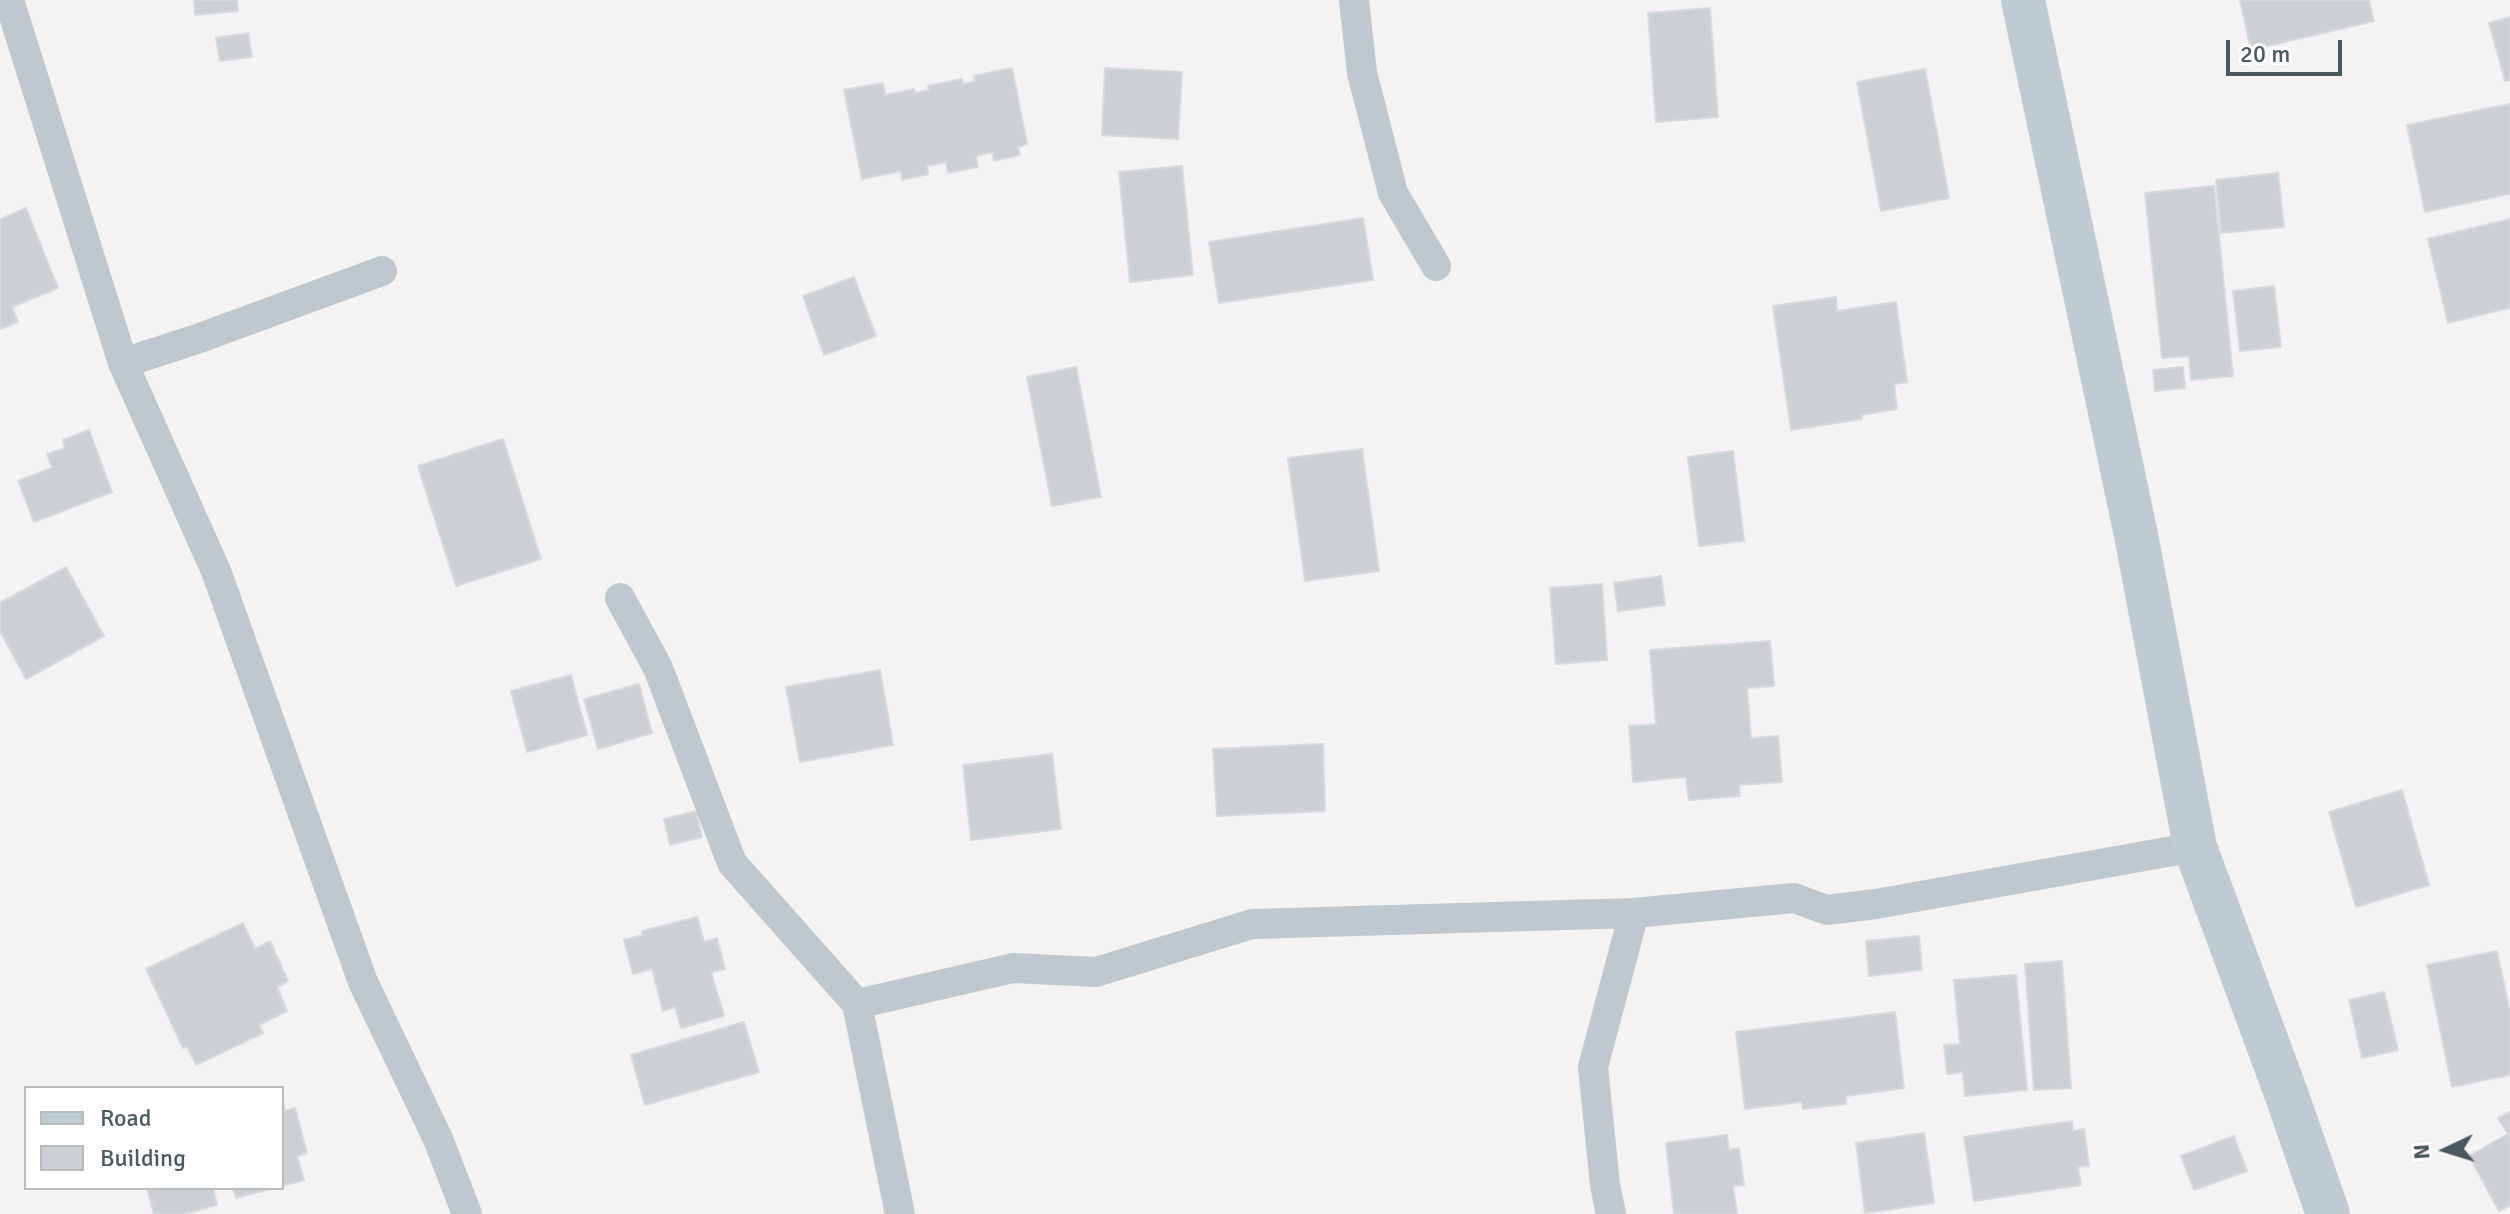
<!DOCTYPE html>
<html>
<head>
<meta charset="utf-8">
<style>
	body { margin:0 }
	#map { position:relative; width:2510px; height:1214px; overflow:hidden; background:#f4f2f2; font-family:Signika,sans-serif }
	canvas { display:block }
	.legend { position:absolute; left:24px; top:1086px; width:260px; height:104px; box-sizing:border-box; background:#fff; border:2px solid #b7bcbf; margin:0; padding:10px 14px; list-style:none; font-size:24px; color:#4a585f }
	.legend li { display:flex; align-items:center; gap:16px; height:40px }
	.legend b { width:40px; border:2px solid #b7bcbf }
	.north { position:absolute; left:2406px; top:1110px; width:80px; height:80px; -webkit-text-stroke:6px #fff; paint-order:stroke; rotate:266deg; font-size:22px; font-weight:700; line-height:32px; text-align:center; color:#4a585f }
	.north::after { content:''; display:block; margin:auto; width:28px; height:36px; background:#4a585f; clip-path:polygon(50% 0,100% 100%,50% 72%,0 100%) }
	.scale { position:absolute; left:2226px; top:40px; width:116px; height:36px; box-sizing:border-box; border:4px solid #4a585f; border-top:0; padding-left:10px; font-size:24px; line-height:28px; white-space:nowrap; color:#4a585f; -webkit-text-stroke:6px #fff; paint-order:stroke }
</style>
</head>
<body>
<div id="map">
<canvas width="2510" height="1214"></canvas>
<ul class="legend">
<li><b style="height:10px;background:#becbd3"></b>Road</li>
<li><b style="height:22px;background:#ccd0d4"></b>Building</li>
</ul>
<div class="north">N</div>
<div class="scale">20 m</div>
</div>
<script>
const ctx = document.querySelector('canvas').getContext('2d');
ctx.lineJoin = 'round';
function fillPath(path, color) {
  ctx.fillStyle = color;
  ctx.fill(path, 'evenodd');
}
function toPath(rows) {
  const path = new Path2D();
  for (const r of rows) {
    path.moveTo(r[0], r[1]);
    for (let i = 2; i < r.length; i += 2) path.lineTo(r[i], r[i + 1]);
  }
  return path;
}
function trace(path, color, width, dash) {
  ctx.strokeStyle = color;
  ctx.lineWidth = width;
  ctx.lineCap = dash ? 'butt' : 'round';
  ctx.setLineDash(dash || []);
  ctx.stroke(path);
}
const building = toPath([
	[194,0,237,0,238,11,195,15,194,0],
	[2240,0,2369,0,2374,21,2251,50,2240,0],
	[1710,8,1718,117,1656,122,1648,13,1710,8],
	[2510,17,2510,80,2505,81,2489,23,2510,17],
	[248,33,252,57,220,61,216,38,248,33],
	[1012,68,1027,144,1018,147,1020,155,994,161,992,152,976,156,978,167,948,173,946,162,927,166,928,174,902,180,901,171,862,179,844,90,883,83,885,95,914,89,915,93,929,90,928,86,962,79,963,84,975,81,974,76,1012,68],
	[1105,68,1182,72,1178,139,1102,135,1105,68],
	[1925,69,1949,198,1881,211,1857,82,1925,69],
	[2510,104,2510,194,2425,212,2407,125,2510,104],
	[1182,166,1193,275,1130,282,1119,172,1182,166],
	[2278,173,2284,227,2221,233,2216,180,2278,173],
	[2214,186,2233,376,2191,380,2189,356,2162,358,2145,193,2214,186],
	[26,208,58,288,12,307,18,322,0,329,0,219,26,208],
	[1363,218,1373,280,1219,303,1209,242,1363,218],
	[2510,219,2510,308,2448,323,2428,239,2510,219],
	[854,277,876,336,824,355,803,296,854,277],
	[2274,286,2281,347,2240,351,2233,291,2274,286],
	[1836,297,1837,311,1896,302,1907,382,1894,384,1897,409,1861,415,1862,419,1791,430,1773,306,1836,297],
	[1076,367,1101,497,1052,506,1027,377,1076,367],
	[2183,367,2185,388,2155,391,2153,370,2183,367],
	[89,430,112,492,34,522,18,481,52,468,47,454,65,448,63,440,89,430],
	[503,439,541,559,456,586,418,466,503,439],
	[1362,449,1379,571,1305,581,1288,458,1362,449],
	[1733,451,1744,541,1699,546,1688,457,1733,451],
	[66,567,104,636,26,679,0,631,0,603,66,567],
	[1661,576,1665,605,1618,611,1614,583,1661,576],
	[1602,584,1607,660,1556,664,1550,588,1602,584],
	[1770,641,1774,686,1747,688,1751,738,1778,736,1782,782,1739,785,1740,796,1689,800,1686,777,1633,782,1629,726,1656,724,1650,650,1770,641],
	[880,670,893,745,800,762,786,687,880,670],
	[571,675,587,735,527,752,511,691,571,675],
	[639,684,652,733,598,749,584,699,639,684],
	[1323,744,1325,811,1217,816,1213,749,1323,744],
	[1052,754,1061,829,971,840,963,765,1052,754],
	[2402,790,2429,885,2356,907,2329,812,2402,790],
	[696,811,702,837,670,845,664,819,696,811],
	[697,917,704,942,717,938,725,969,711,972,724,1016,681,1028,675,1007,663,1011,652,969,633,974,624,940,643,935,642,931,697,917],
	[243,923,255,949,270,941,288,981,277,987,287,1011,259,1025,263,1033,196,1065,187,1046,183,1048,146,969,243,923],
	[1919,936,1922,970,1869,976,1866,941,1919,936],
	[2497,951,2510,1013,2510,1075,2452,1087,2427,965,2497,951],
	[2062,961,2071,1088,2034,1090,2025,964,2062,961],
	[2016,975,2027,1090,1965,1096,1963,1072,1947,1074,1944,1045,1960,1044,1954,980,2016,975],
	[2384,992,2398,1050,2362,1058,2349,1000,2384,992],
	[1895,1012,1904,1088,1846,1096,1846,1104,1803,1109,1802,1102,1745,1109,1736,1032,1895,1012],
	[744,1022,759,1072,645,1105,631,1055,744,1022],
	[282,1098,285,1111,295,1108,307,1153,297,1156,304,1180,282,1186,282,1098],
	[2510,1112,2510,1205,2499,1211,2469,1156,2508,1134,2498,1118,2510,1112],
	[2072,1121,2073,1131,2084,1129,2089,1166,2078,1167,2081,1185,1974,1201,1964,1137,2072,1121],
	[1924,1133,1934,1203,1865,1213,1856,1143,1924,1133],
	[1727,1135,1729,1150,1739,1148,1744,1185,1733,1186,1737,1214,1674,1214,1666,1143,1727,1135],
	[2234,1136,2247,1171,2194,1190,2181,1156,2234,1136],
	[147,1188,213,1188,217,1205,185,1214,154,1214,147,1188],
	[233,1188,274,1188,236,1198,233,1188]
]);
fillPath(building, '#ccd0d4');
trace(building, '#d6d9dd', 2);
trace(toPath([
	[9,0,123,363,216,571,363,982,438,1139,467,1214],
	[1354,0,1362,73,1393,193,1436,266],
	[123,363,197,339,382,271],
	[620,598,658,668,732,863,857,1004],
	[900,1214,857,1004,1013,968,1096,972,1252,924,1634,913,1794,898,1827,910,1876,904,2195,847],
	[1611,1214,1605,1185,1593,1067,1634,913]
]), '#bec8ce', 30);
trace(toPath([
	[2023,0,2136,535,2195,847,2287,1096,2328,1214]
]), '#becbd3', 44);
</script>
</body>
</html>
